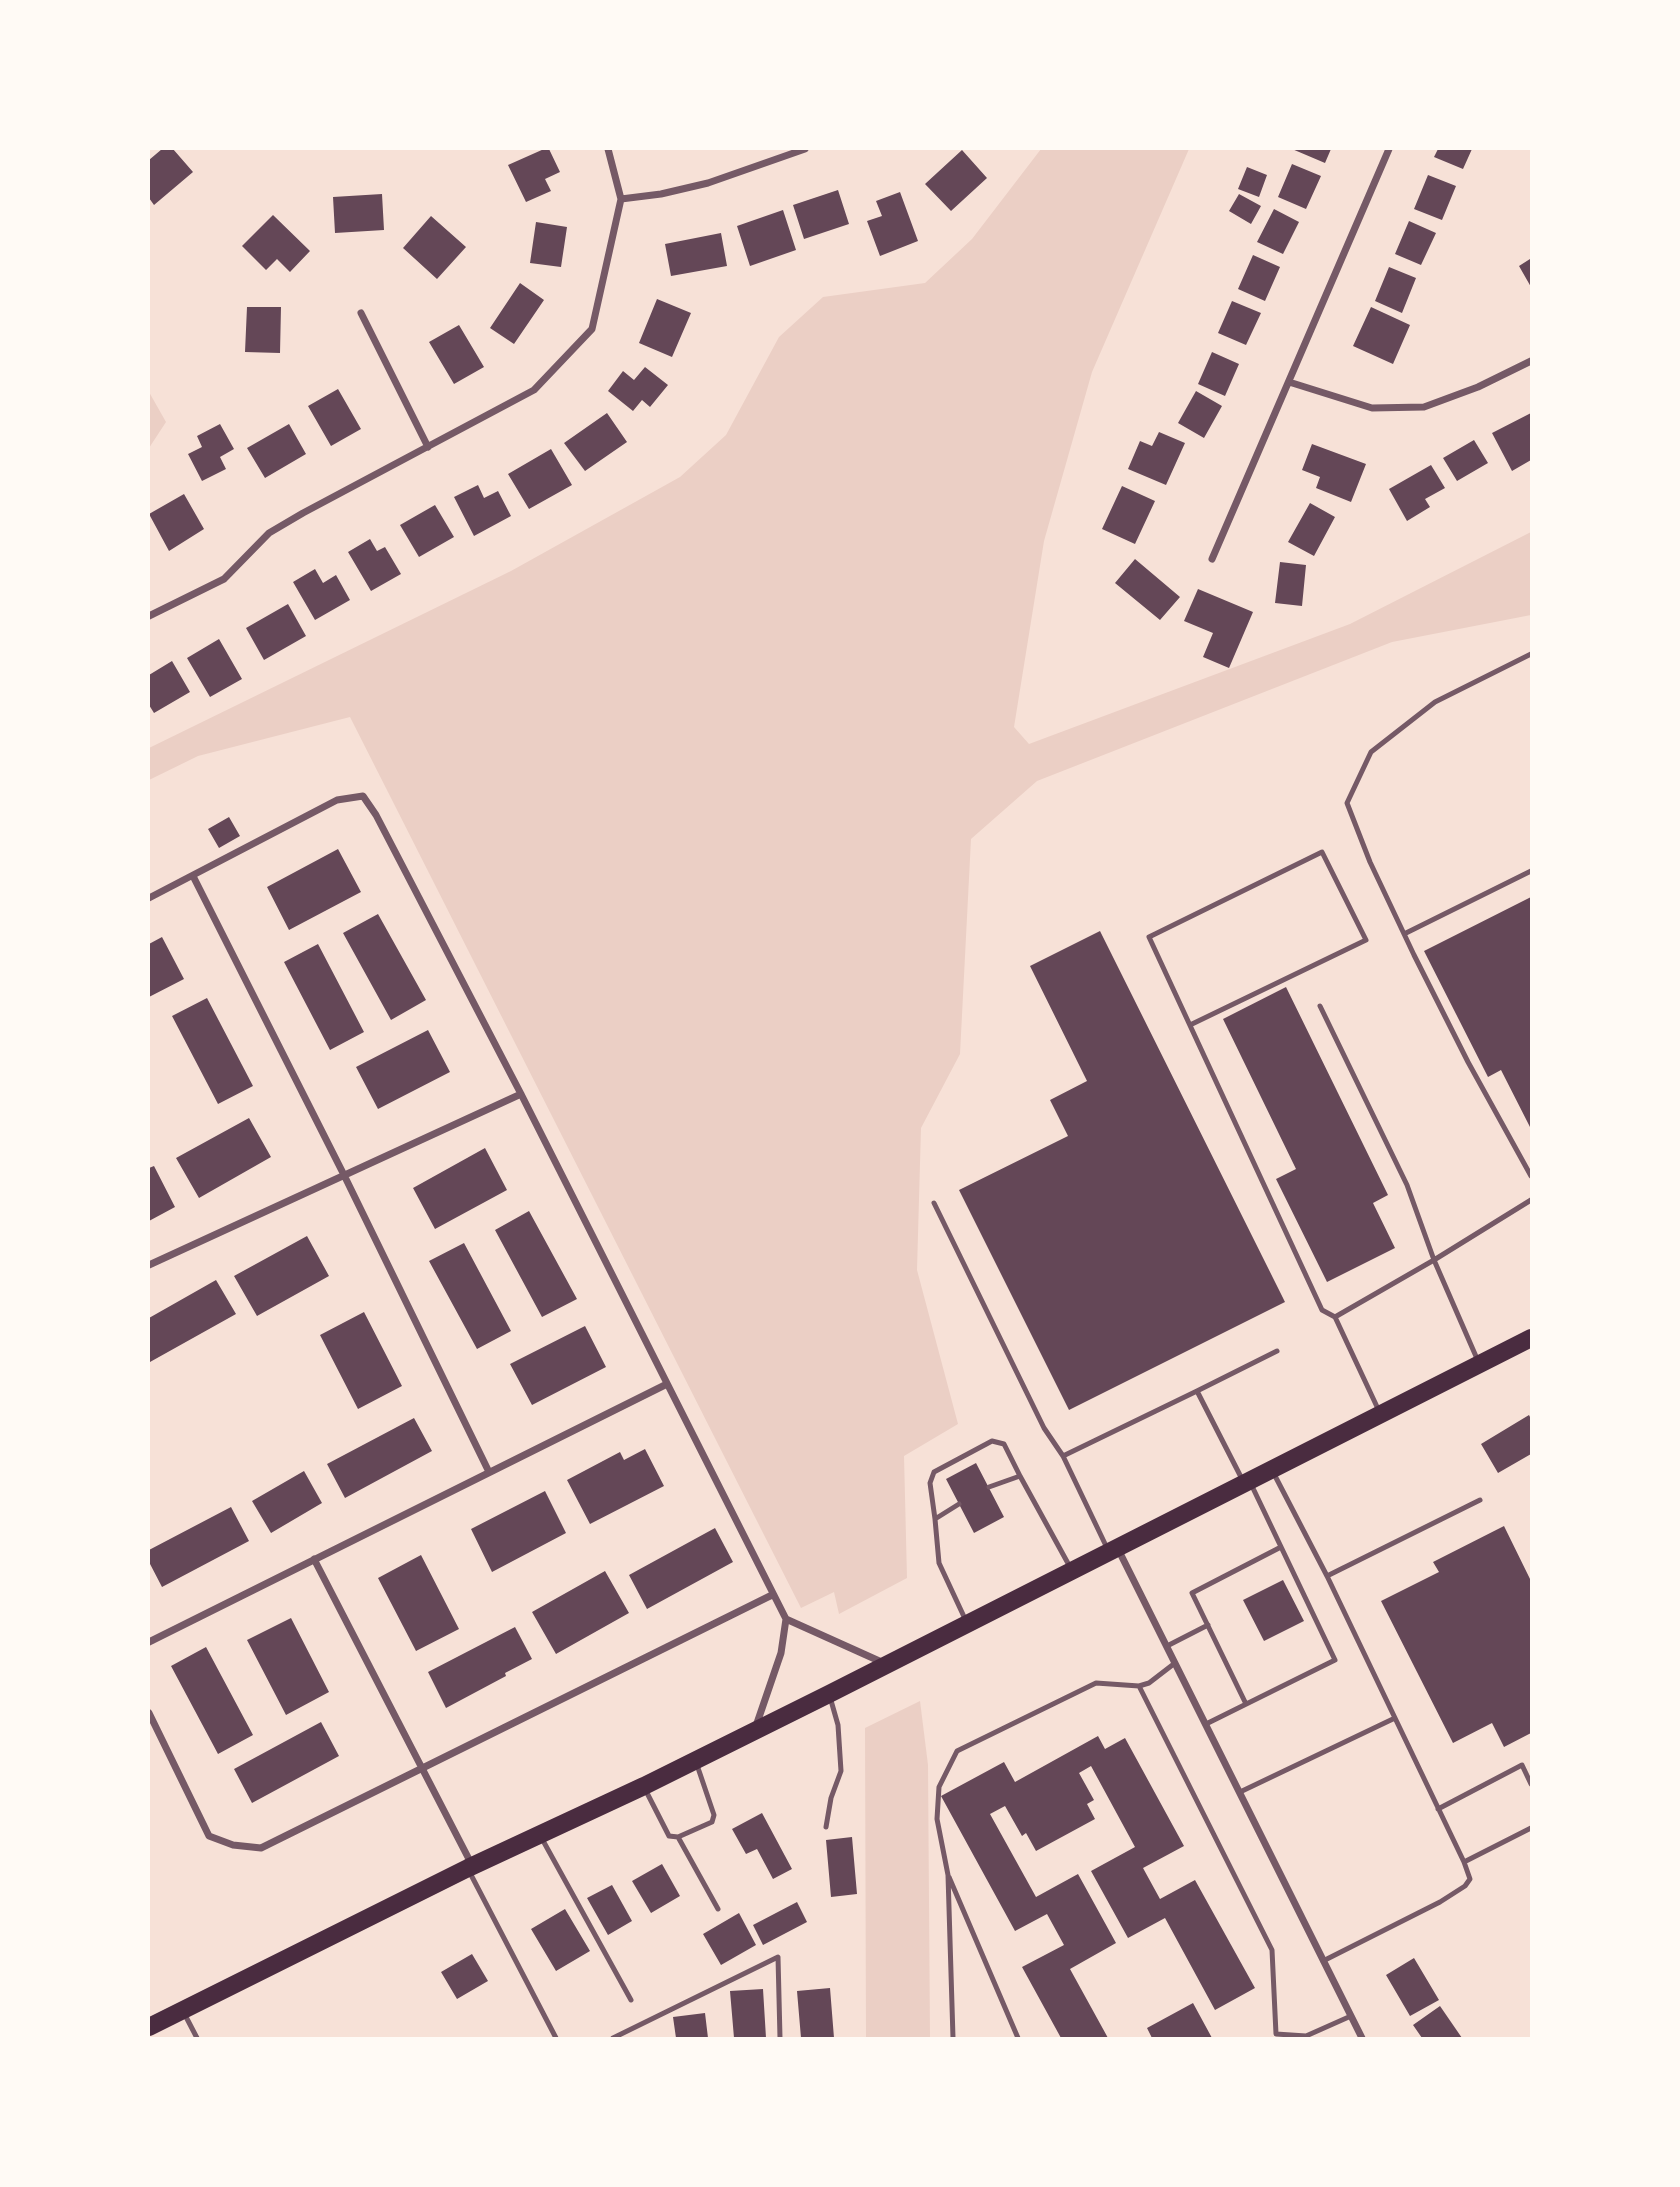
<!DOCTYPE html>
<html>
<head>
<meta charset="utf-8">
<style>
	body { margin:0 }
	#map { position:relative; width:1680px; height:2187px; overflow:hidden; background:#f7e1d7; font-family:"Libre Baskerville",serif }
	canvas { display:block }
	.frame { position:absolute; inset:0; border:150px solid #fffaf5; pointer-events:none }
</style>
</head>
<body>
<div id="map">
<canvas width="1680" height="2187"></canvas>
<div class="frame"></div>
</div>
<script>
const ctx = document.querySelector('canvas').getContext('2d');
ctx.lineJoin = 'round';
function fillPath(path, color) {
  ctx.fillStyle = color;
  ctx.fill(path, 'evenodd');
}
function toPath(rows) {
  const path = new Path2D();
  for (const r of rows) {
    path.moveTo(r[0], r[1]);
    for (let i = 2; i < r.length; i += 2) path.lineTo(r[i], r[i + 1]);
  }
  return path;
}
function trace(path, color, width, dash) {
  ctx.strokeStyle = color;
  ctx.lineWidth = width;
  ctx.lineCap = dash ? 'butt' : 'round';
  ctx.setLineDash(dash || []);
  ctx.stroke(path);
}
fillPath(toPath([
	[1041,149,1189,149,1092,372,1044,541,1014,727,1029,744,1350,624,1531,532,1531,615,1392,642,1037,781,971,839,960,1054,921,1128,917,1270,958,1424,904,1456,907,1578,839,1614,834,1592,801,1608,350,717,198,756,149,780,149,748,511,571,680,477,726,435,779,337,823,297,925,283,972,239],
	[149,392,166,422,149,448],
	[920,1701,928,1765,930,2038,866,2038,865,1728]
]), '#ebcfc5');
fillPath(toPath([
	[162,149,173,149,193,172,154,205,149,198,149,160],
	[544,149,549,149,560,172,545,179,551,191,526,202,508,165],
	[1292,149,1331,149,1325,163],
	[1438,149,1472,149,1463,169,1434,157],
	[962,150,987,178,951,211,925,184],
	[1292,164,1321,176,1306,209,1278,197],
	[1247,167,1267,175,1259,197,1238,189],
	[1428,175,1456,186,1442,220,1414,209],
	[838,190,849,224,804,239,793,205],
	[900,192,918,241,880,256,867,221,882,216,876,201],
	[382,194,384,230,335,233,333,197],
	[1239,194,1261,206,1251,224,1229,211],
	[1274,209,1299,222,1283,254,1257,242],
	[783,210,796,250,750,266,737,226],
	[273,215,310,251,290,272,277,259,266,270,242,246],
	[431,216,466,247,437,279,403,248],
	[1409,221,1436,233,1421,265,1395,254],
	[536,222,567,227,561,267,530,263],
	[721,233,727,266,671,276,665,244],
	[1253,255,1280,267,1265,301,1238,289],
	[1530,259,1531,260,1531,287,1519,266],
	[1389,267,1416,278,1402,313,1375,301],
	[520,283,544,300,514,344,490,328],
	[657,299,691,313,672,357,639,343],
	[1232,301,1261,313,1246,345,1218,333],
	[247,307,281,307,280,353,245,352],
	[1371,307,1410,325,1393,364,1353,346],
	[459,325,484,367,454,384,429,342],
	[1212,352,1239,364,1225,396,1198,384],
	[645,367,668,385,650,407,642,400,633,411,608,391,623,371,634,380],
	[338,389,361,429,331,446,308,406],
	[1196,391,1222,406,1204,438,1178,423],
	[607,413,627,442,585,471,564,443],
	[1531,413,1531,460,1512,471,1492,433],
	[220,424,234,449,220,457,226,469,202,481,188,454,202,447,197,436],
	[289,424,306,454,265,478,247,448],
	[1159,432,1185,443,1166,485,1128,469,1140,441,1152,446],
	[1474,440,1488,463,1457,481,1443,458],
	[1312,444,1366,464,1351,502,1316,488,1320,477,1302,470],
	[551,449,572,485,529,509,508,474],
	[1431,465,1445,488,1425,499,1430,507,1407,521,1389,489],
	[478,485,484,498,498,491,511,516,474,536,454,497],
	[1122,486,1155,501,1135,544,1102,529],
	[184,494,204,529,169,551,149,514],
	[1310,503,1335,517,1314,556,1288,542],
	[435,505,454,537,419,557,400,525],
	[370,539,377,551,385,547,401,574,371,591,348,552],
	[1135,559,1180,597,1160,620,1115,583],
	[1280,562,1306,565,1302,606,1275,603],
	[315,569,323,583,336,575,350,600,315,620,293,582],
	[1198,589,1253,612,1229,668,1203,657,1213,633,1184,621],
	[288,604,306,636,264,660,246,628],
	[219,639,242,679,210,697,187,658],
	[172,661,190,692,154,713,149,705,149,675],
	[229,817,240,836,219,848,208,829],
	[338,849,361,892,289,930,267,887],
	[1531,897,1531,1129,1501,1070,1488,1077,1424,951],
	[378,914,426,1000,391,1020,343,933],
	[1100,931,1285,1302,1069,1410,959,1190,1068,1136,1050,1100,1087,1081,1030,966],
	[162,937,184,979,149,997,149,944],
	[318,944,364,1032,330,1050,284,962],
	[1286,987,1388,1195,1373,1203,1395,1248,1327,1282,1276,1179,1296,1169,1223,1019],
	[207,998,253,1086,218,1104,172,1016],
	[428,1030,450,1072,378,1109,356,1067],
	[249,1118,271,1157,199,1198,176,1158],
	[485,1148,507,1190,435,1229,413,1188],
	[154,1166,175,1207,149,1221,149,1168],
	[529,1211,577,1299,542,1317,495,1230],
	[307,1236,329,1276,257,1316,234,1276],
	[464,1243,511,1331,477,1349,429,1261],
	[216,1280,236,1314,150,1362,149,1318],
	[364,1312,402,1386,358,1409,320,1335],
	[585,1326,606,1367,532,1405,510,1364],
	[1529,1415,1531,1419,1531,1454,1498,1473,1481,1444],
	[414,1418,432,1451,345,1498,327,1464],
	[645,1449,664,1486,590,1524,567,1480,620,1452,624,1460],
	[976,1463,1004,1517,974,1533,946,1479],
	[304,1471,322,1503,271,1533,252,1501],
	[545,1491,566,1533,492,1572,471,1529],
	[231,1507,249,1541,162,1587,149,1562,149,1550],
	[1504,1526,1531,1581,1531,1733,1504,1747,1492,1723,1453,1743,1381,1601,1439,1572,1433,1562],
	[715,1528,733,1562,647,1609,629,1575],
	[421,1555,459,1629,416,1651,378,1578],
	[605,1571,629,1613,556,1654,532,1612],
	[1283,1580,1304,1621,1264,1641,1243,1600],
	[291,1618,329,1692,286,1715,247,1640],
	[515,1627,532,1659,505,1673,506,1676,446,1708,428,1672],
	[206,1647,253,1735,218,1754,171,1666],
	[321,1722,339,1756,252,1803,234,1769],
	[1098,1736,1105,1749,1125,1738,1184,1846,1143,1868,1160,1899,1195,1880,1255,1988,1215,2010,1165,1918,1128,1938,1091,1871,1135,1847,1091,1766,1079,1773,1094,1800,1087,1804,1095,1819,1036,1851,1026,1833,1022,1836,1005,1806,990,1814,1036,1897,1078,1874,1116,1943,1070,1969,1108,2038,1061,2038,1022,1967,1064,1945,1047,1914,1015,1931,941,1796,1004,1762,1015,1782],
	[762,1813,792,1869,773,1879,757,1849,746,1854,732,1829],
	[852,1837,857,1894,831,1897,826,1840],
	[662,1864,680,1896,651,1913,632,1881],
	[612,1885,632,1921,608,1935,587,1898],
	[797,1902,807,1922,763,1945,753,1925],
	[565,1909,590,1951,556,1971,531,1929],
	[739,1913,756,1945,721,1965,703,1934],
	[472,1954,488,1981,457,1999,441,1972],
	[1414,1958,1439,2000,1410,2016,1386,1975],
	[830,1988,834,2038,801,2038,797,1991],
	[763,1989,766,2038,734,2038,730,1991],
	[1193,2003,1212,2038,1152,2038,1147,2028],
	[1440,2006,1462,2038,1422,2038,1413,2025],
	[705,2013,708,2038,676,2038,673,2017]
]), '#644757');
trace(toPath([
	[1531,654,1435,702,1371,752,1347,803,1370,862,1414,955,1468,1062,1531,1176],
	[1404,934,1531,871],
	[1320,1006,1407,1185,1434,1260,1335,1317,1379,1411],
	[1190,1025,1366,940,1322,852,1149,937,1322,1310,1335,1317],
	[934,1203,1044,1428,1063,1456],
	[1478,1361,1434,1260,1531,1200],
	[1273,1472,1327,1576,1480,1500],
	[1243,1481,1197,1391,1277,1351],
	[989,1487,1020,1476,1070,1567],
	[959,1504,935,1519,939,1563,966,1621],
	[935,1519,930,1483,934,1472,992,1441,1004,1444,1020,1476],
	[1108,1550,1063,1456,1197,1391],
	[1167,1646,1208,1625],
	[1139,1686,1272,1950,1276,2034,1306,2036,1351,2016],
	[1246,1704,1192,1593,1281,1547],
	[1206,1724,1335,1660,1251,1484],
	[645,1789,669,1836,678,1837,712,1822,714,1815,696,1762],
	[1240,1792,1395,1718,1327,1576],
	[1438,1809,1522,1765,1531,1784],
	[826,1827,831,1798,841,1771,838,1725,830,1697],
	[541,1837,631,2000],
	[678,1837,718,1909],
	[1464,1862,1531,1828],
	[469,1871,556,2038],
	[949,1877,1018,2038],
	[1323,1961,1440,1902,1465,1886,1470,1879,1464,1862,1395,1718],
	[184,2013,197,2038],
	[613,2038,778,1957,780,2038],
	[953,2038,948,1875,937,1819,939,1787,957,1751,1096,1683,1139,1686,1149,1683,1175,1663]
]), '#755966', 5);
trace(toPath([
	[621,199,661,194,708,183,805,149],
	[361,313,428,447],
	[1289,382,1372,408,1424,407,1478,387,1531,361],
	[1212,559,1389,149],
	[149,616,224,579,269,533,303,513,534,390,592,329,621,199,608,149],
	[193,876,344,1175,489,1472],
	[149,898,337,800,363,796,376,815,521,1094,786,1619,886,1664],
	[149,1265,521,1094],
	[1117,1547,1362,2038],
	[314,1559,472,1865],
	[149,1642,667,1384],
	[149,1713,209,1836,233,1845,261,1848,772,1595],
	[756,1726,781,1653,786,1619]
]), '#755966', 7);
trace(toPath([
	[149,2027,468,1868,644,1786,829,1694,1531,1338]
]), '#4a2c40', 18);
</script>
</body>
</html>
